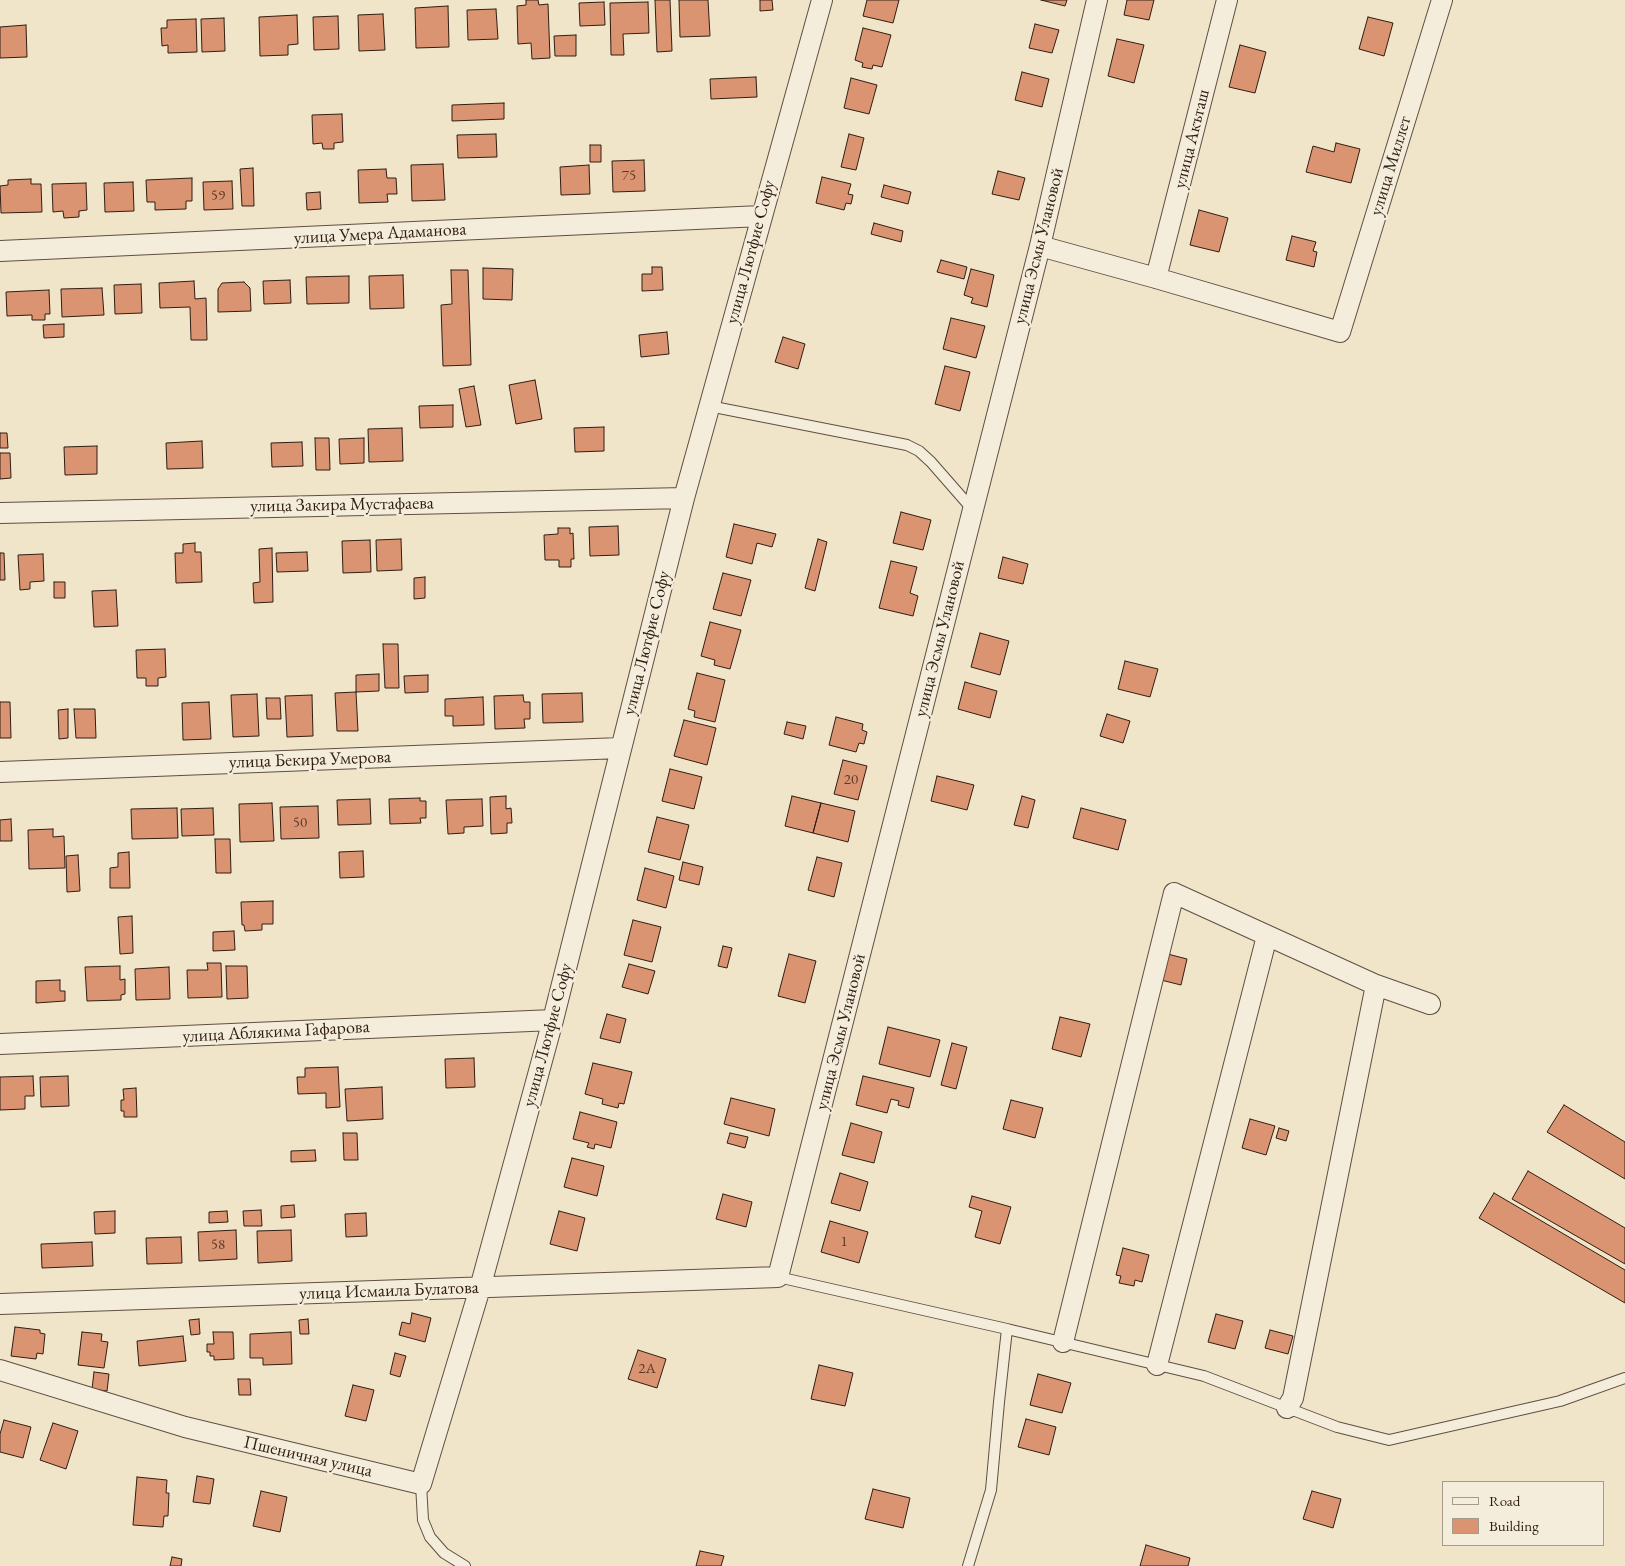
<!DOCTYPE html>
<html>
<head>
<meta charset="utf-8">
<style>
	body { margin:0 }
	#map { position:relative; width:1625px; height:1566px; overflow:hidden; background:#f0e4c9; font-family:"EB Garamond",serif }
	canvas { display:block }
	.legend { position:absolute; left:1442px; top:1481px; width:162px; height:65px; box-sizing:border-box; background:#f5eddc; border:1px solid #a69a8b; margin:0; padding:6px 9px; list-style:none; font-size:15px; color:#301d12 }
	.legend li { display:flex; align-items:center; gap:10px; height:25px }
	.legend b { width:25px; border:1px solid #a69a8b }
</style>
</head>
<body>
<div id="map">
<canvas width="1625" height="1566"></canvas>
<ul class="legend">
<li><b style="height:6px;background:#f5eddc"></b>Road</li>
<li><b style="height:14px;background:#db9472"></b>Building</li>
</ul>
</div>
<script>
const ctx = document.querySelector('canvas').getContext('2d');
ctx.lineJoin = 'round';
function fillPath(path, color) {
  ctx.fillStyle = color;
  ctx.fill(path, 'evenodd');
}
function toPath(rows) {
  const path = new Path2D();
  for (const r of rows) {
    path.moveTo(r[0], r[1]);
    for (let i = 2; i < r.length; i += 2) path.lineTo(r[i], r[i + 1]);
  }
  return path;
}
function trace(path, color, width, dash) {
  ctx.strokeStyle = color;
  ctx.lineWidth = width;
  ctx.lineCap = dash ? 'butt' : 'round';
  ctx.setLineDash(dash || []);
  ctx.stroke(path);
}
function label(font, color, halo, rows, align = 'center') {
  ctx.font = font + ' "EB Garamond",serif';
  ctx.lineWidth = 4.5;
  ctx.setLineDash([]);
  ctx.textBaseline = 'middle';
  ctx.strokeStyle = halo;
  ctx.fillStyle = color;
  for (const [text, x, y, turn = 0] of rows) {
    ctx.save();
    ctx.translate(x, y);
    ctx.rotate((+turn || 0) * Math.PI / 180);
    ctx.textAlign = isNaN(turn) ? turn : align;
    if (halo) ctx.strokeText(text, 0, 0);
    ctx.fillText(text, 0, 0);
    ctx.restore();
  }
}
const building = toPath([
	[526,0,538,0,539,5,548,4,550,58,532,59,531,43,518,44,517,6,526,5,526,0],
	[655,0,670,0,672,51,657,52,655,0],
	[679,0,708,0,710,36,680,37,679,0],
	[760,0,772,0,773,10,760,11,760,0],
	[867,0,899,0,893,23,863,16,867,0],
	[1041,0,1067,0,1065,6,1041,0],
	[1127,0,1154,0,1149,20,1124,15,1127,0],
	[604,2,605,25,580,26,579,3,604,2],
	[648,2,649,33,623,34,624,55,611,55,610,3,648,2],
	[448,6,449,47,416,48,415,8,448,6],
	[496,9,498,39,468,40,467,10,496,9],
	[383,14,385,50,359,51,358,15,383,14],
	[297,15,298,44,288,45,288,55,260,56,259,17,297,15],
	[338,16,339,49,314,50,313,17,338,16],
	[1368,17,1393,23,1384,56,1359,49,1368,17],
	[224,18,225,51,202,52,201,19,224,18],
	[196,19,197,52,168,53,168,45,162,46,161,28,167,28,167,20,196,19],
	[1035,24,1059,30,1052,53,1029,48,1035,24],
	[26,25,27,57,0,58,0,27,26,25],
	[863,28,891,35,882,67,873,65,872,69,862,67,863,63,855,60,863,28],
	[576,35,576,56,555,56,554,36,576,35],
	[1117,39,1144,45,1134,83,1108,76,1117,39],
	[1240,45,1266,52,1255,93,1229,87,1240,45],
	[1022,72,1049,79,1042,107,1015,100,1022,72],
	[756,77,757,97,711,99,710,79,756,77],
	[851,78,877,85,869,114,844,108,851,78],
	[504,103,504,119,452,121,452,105,504,103],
	[342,114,343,142,334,143,334,149,323,149,322,143,313,144,312,115,342,114],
	[496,134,497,157,458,158,457,135,496,134],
	[849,134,864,138,856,170,841,167,849,134],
	[1336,143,1360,149,1351,183,1306,172,1313,146,1334,152,1336,143],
	[590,145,601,145,601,162,590,162,590,145],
	[644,160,645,191,613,192,612,161,644,160],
	[443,164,445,200,412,201,411,165,443,164],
	[589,165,590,194,561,195,560,167,589,165],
	[253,168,254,206,242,206,240,169,253,168],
	[386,169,387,178,396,178,397,194,387,194,388,202,359,203,358,170,386,169],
	[998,171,1025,178,1019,200,992,194,998,171],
	[822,177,851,184,848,194,853,195,851,204,846,203,844,210,816,203,822,177],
	[192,178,192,201,186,201,186,209,155,210,155,202,147,202,146,180,192,178],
	[31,179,31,184,41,184,42,212,1,213,0,186,8,185,8,180,31,179],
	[232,181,233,209,204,210,203,182,232,181],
	[133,182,134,211,105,212,104,183,133,182],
	[86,183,87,210,79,211,79,217,64,218,63,211,53,212,52,184,86,183],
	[884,185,911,192,908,204,881,197,884,185],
	[320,192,321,209,307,210,306,193,320,192],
	[1199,210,1228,218,1219,252,1190,245,1199,210],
	[874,223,903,231,901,242,871,234,874,223],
	[1292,236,1316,242,1313,251,1317,252,1314,267,1286,260,1292,236],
	[941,260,967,267,964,279,937,272,941,260],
	[652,267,662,267,663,290,642,291,642,274,652,274,652,267],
	[483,268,513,269,512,300,483,299,483,268],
	[971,269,994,275,987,307,971,303,973,298,964,295,971,269],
	[451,270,468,270,471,365,443,366,441,305,452,304,451,270],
	[403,275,404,308,370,309,369,276,403,275],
	[349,276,349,303,307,304,306,277,349,276],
	[290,280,291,303,264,304,263,281,290,280],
	[194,281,195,299,206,298,207,340,191,340,190,307,160,308,159,283,194,281],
	[244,282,250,288,251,311,218,312,218,289,222,283,244,282],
	[141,284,142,313,115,314,114,285,141,284],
	[102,288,104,315,62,317,61,289,102,288],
	[49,290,50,314,45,314,45,320,32,320,32,315,7,316,6,292,49,290],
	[951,318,985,326,976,358,943,349,951,318],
	[64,324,64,337,44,338,43,325,64,324],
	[667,332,669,354,641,357,639,335,667,332],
	[783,337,805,344,798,369,775,362,783,337],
	[945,366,970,372,960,411,935,404,945,366],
	[535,380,542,419,516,424,509,385,535,380],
	[474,386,481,425,466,427,459,389,474,386],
	[453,405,453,427,420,428,419,406,453,405],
	[604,427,604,451,575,452,574,428,604,427],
	[402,428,403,461,369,462,368,429,402,428],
	[0,433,7,433,8,448,0,448,0,433],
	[315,438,329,438,330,470,316,470,315,438],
	[364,438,364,463,340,464,339,439,364,438],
	[202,441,203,468,167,469,166,443,202,441],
	[302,442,303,466,272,467,271,443,302,442],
	[97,446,97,474,65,475,64,447,97,446],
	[0,453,10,453,11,478,0,479,0,453],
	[901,512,931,520,923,550,893,543,901,512],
	[734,524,776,534,772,547,757,543,752,564,726,557,734,524],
	[618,526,619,555,590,556,589,527,618,526],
	[558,528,570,528,570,534,573,533,574,559,571,559,571,567,559,567,559,560,545,560,544,535,558,534,558,528],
	[401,539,402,570,377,571,376,540,401,539],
	[818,539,827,542,815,591,805,588,818,539],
	[370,540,371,572,343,573,342,541,370,540],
	[195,543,195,552,201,552,202,582,176,583,175,553,183,553,183,544,195,543],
	[272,548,273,602,254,603,253,583,260,582,259,549,272,548],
	[307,552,308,571,277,572,276,553,307,552],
	[0,553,4,553,5,580,0,580,0,553],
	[43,554,44,581,30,582,30,589,20,590,18,555,43,554],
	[1003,557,1028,564,1023,584,998,578,1003,557],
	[891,561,917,567,910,593,918,596,913,616,879,608,891,561],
	[723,573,751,580,741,616,713,609,723,573],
	[425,577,425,598,414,599,414,578,425,577],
	[54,582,65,582,65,598,54,598,54,582],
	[116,590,118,626,94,627,92,591,116,590],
	[710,622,741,630,730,669,714,665,715,660,701,656,710,622],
	[980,633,1009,641,1000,675,971,667,980,633],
	[383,644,398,644,399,688,385,688,383,644],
	[165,649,166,677,158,678,158,686,146,686,146,678,137,678,136,650,165,649],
	[1125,661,1158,669,1150,697,1118,689,1125,661],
	[697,673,725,680,715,722,694,717,695,711,688,709,697,673],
	[379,674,379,691,356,692,356,675,379,674],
	[428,675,428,692,405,693,404,676,428,675],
	[965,682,997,691,990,718,958,709,965,682],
	[356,692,358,731,337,731,335,693,356,692],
	[582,693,583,722,543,723,542,694,582,693],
	[257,694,259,736,233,737,231,695,257,694],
	[312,695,313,736,287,737,285,696,312,695],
	[523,695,524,702,530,702,530,719,524,719,525,728,495,729,494,696,523,695],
	[483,697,484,725,453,726,453,716,445,716,445,699,483,697],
	[266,698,280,698,281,719,267,719,266,698],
	[0,702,10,702,11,738,0,738,0,702],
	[209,702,211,739,183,740,182,703,209,702],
	[68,709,68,738,59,739,58,710,68,709],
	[74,709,95,709,96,738,76,738,74,709],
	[1107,714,1130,721,1123,743,1100,736,1107,714],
	[836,717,863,724,862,730,867,732,864,744,859,743,856,752,829,745,836,717],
	[684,720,716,728,707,765,674,756,684,720],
	[787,722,806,726,803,739,784,734,787,722],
	[843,760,867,766,858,800,834,794,843,760],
	[670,769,702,777,694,809,662,801,670,769],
	[937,776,974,785,967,810,931,801,937,776],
	[506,796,506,809,511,808,512,823,507,823,507,833,491,834,490,797,506,796],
	[792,796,821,803,813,833,785,826,792,796],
	[1022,796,1035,800,1028,828,1014,825,1022,796],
	[420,798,420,801,426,801,426,818,420,818,421,823,390,824,389,799,420,798],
	[370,799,371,824,338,825,337,800,370,799],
	[482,799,483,826,464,827,464,833,448,834,446,800,482,799],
	[272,803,274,841,240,842,239,804,272,803],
	[821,803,855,811,848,842,813,833,821,803],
	[318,806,319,838,281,839,280,807,318,806],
	[177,808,178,838,132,839,131,809,177,808],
	[213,808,214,835,182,836,181,809,213,808],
	[1081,808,1126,820,1118,850,1073,838,1081,808],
	[657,817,689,825,680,860,648,852,657,817],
	[11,819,12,841,0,841,0,820,11,819],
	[53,829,53,837,64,836,65,868,29,869,28,830,53,829],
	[215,839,230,839,231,873,216,873,215,839],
	[363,851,364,877,340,878,339,852,363,851],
	[129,852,130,888,110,888,110,868,118,867,118,853,129,852],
	[78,855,80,891,67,892,66,856,78,855],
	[817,857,842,863,834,897,808,890,817,857],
	[683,862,703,867,699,885,679,880,683,862],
	[645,868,674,876,666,908,637,900,645,868],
	[273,901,273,924,262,924,262,930,245,931,244,925,242,925,241,902,273,901],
	[132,916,133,953,120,954,118,917,132,916],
	[633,920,661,927,652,962,624,955,633,920],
	[234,931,235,950,213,951,213,932,234,931],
	[723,946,732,948,727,968,718,966,723,946],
	[1160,952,1187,959,1181,985,1153,978,1160,952],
	[789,954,816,961,805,1003,778,996,789,954],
	[207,963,221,963,222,997,188,998,187,970,208,970,207,963],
	[629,964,655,971,648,994,622,987,629,964],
	[120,966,120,980,125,979,125,994,121,995,121,1000,87,1001,85,967,120,966],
	[226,966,247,966,248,998,227,999,226,966],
	[169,967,170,999,136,1000,135,969,169,967],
	[60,980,60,991,65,991,65,1001,36,1003,36,981,60,980],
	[607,1014,626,1019,620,1043,600,1038,607,1014],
	[1060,1017,1090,1024,1081,1057,1052,1049,1060,1017],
	[888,1027,940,1040,930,1077,879,1064,888,1027],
	[952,1043,967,1047,956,1089,941,1085,952,1043],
	[474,1058,475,1087,446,1088,445,1059,474,1058],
	[593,1063,632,1072,624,1104,619,1103,618,1108,602,1104,603,1099,585,1094,593,1063],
	[338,1067,340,1107,326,1108,326,1093,298,1094,297,1077,305,1077,305,1068,338,1067],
	[33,1076,34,1096,25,1096,25,1109,0,1110,0,1077,33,1076],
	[68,1076,69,1106,41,1107,40,1077,68,1076],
	[863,1076,914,1088,909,1108,898,1105,899,1101,891,1099,887,1113,856,1105,863,1076],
	[382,1087,383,1119,347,1121,345,1089,382,1087],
	[136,1088,137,1117,124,1117,124,1111,121,1111,121,1100,124,1100,123,1089,136,1088],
	[731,1098,775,1109,769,1136,724,1124,731,1098],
	[1011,1100,1043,1108,1035,1138,1003,1129,1011,1100],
	[1564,1105,1625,1142,1625,1179,1547,1132,1564,1105],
	[580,1112,617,1122,611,1148,595,1144,594,1149,587,1147,589,1143,573,1139,580,1112],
	[1250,1119,1275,1126,1266,1155,1242,1148,1250,1119],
	[851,1123,882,1132,874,1163,842,1155,851,1123],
	[1279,1128,1289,1131,1286,1141,1276,1138,1279,1128],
	[343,1133,357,1133,358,1160,344,1160,343,1133],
	[730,1133,748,1137,745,1148,727,1143,730,1133],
	[315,1150,316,1161,291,1162,291,1151,315,1150],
	[572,1158,604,1166,597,1196,564,1187,572,1158],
	[1528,1171,1625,1228,1625,1264,1512,1199,1528,1171],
	[840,1173,868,1182,860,1211,831,1203,840,1173],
	[1494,1193,1625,1270,1625,1303,1479,1218,1494,1193],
	[723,1194,752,1202,746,1227,716,1219,723,1194],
	[972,1196,1011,1207,1000,1244,975,1237,982,1211,969,1207,972,1196],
	[294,1205,295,1217,281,1218,281,1206,294,1205],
	[261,1210,262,1226,244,1226,243,1211,261,1210],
	[115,1211,115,1233,95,1234,94,1212,115,1211],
	[227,1211,228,1222,209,1223,209,1212,227,1211],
	[559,1211,585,1218,577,1251,550,1244,559,1211],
	[366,1213,367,1236,346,1237,345,1214,366,1213],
	[830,1221,868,1232,859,1263,821,1252,830,1221],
	[236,1230,237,1259,199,1261,198,1232,236,1230],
	[291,1230,292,1261,258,1263,257,1231,291,1230],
	[181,1237,182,1263,147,1264,146,1238,181,1237],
	[92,1242,93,1266,42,1268,41,1244,92,1242],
	[1123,1248,1149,1255,1142,1282,1135,1280,1134,1286,1119,1283,1121,1276,1116,1275,1123,1248],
	[412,1313,431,1318,425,1342,399,1335,402,1322,410,1324,412,1313],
	[1216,1314,1243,1321,1235,1349,1208,1342,1216,1314],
	[199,1319,200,1334,191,1335,189,1320,199,1319],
	[308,1319,309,1334,300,1334,299,1320,308,1319],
	[15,1327,40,1330,40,1333,45,1334,43,1354,37,1353,36,1359,11,1356,15,1327],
	[1270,1330,1293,1336,1288,1354,1265,1348,1270,1330],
	[82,1332,102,1334,101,1341,108,1342,104,1368,78,1365,82,1332],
	[213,1332,233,1332,234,1359,214,1360,214,1356,210,1356,210,1352,207,1352,207,1344,214,1344,213,1332],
	[291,1332,292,1364,263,1365,263,1358,250,1358,250,1334,291,1332],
	[183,1336,186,1361,139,1366,137,1341,183,1336],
	[638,1350,666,1359,657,1388,628,1379,638,1350],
	[395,1353,406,1356,400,1377,390,1374,395,1353],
	[819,1365,853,1373,845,1406,811,1399,819,1365],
	[94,1372,109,1374,107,1391,92,1389,94,1372],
	[1038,1374,1071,1383,1062,1413,1030,1405,1038,1374],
	[238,1379,250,1379,251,1395,239,1395,238,1379],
	[353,1385,374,1390,366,1421,345,1416,353,1385],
	[1026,1419,1056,1427,1049,1455,1018,1447,1026,1419],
	[4,1420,31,1427,23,1458,0,1452,0,1434,4,1420],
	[53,1423,78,1431,66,1469,40,1460,53,1423],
	[197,1476,214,1479,210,1504,193,1502,197,1476],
	[137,1477,167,1480,166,1493,169,1493,168,1516,164,1516,163,1527,133,1525,137,1477],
	[873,1489,910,1498,903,1528,865,1519,873,1489],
	[261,1491,287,1497,280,1532,253,1526,261,1491],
	[1312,1491,1341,1499,1333,1528,1303,1519,1312,1491],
	[1146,1545,1190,1558,1188,1566,1140,1566,1146,1545],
	[700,1551,724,1556,721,1566,696,1566,700,1551],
	[172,1557,182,1559,181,1566,170,1566,172,1557]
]);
fillPath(building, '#db9472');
trace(building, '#301d12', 1);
const lane = toPath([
	[709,406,907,445,919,451,931,462,973,510],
	[778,1277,1007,1329,999,1402,991,1490,968,1566],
	[1007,1329,1204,1376,1337,1427,1389,1440,1560,1401,1625,1378],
	[421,1484,423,1520,430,1537,444,1553,465,1566]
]);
const street = toPath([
	[1040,246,1156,278,1340,332,1442,0],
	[0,251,761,216],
	[1156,278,1227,0],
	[0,513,684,498],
	[0,772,620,748],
	[0,1044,553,1020],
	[0,1304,778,1277,1040,246,1097,0],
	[1063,1342,1174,893,1376,985,1430,1004],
	[1157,1365,1267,936],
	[0,1370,185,1427,421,1484,480,1288,553,1020,684,498,822,0],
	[1287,1408,1293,1398,1376,985]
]);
trace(lane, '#604f40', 12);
trace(street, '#604f40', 22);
trace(lane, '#f5eddc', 10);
trace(street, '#f5eddc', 20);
label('15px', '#5b3b2a', null, [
	["75",629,176],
	["59",218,196],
	["20",851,780],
	["50",300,823],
	["1",844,1242],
	["58",218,1245],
	["2А",647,1369]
]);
label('18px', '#301d12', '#f5eddc', [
	["улица Акъташ",1192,139,-76],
	["улица Миллет",1391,166,-73],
	["улица Умера Адаманова",380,234,-3],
	["улица Эсмы Улановой",1039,246,-76],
	["улица Лютфие Софу",751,252,-75],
	["улица Закира Мустафаева",342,505,-1],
	["улица Эсмы Улановой",940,639,-76],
	["улица Лютфие Софу",647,643,-76],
	["улица Бекира Умерова",310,760,-2],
	["улица Аблякима Гафарова",276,1032,-3],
	["улица Эсмы Улановой",841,1032,-76],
	["улица Лютфие Софу",548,1035,-75],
	["улица Исмаила Булатова",389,1291,-2],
	["Пшеничная улица",308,1457,13]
]);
</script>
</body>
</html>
